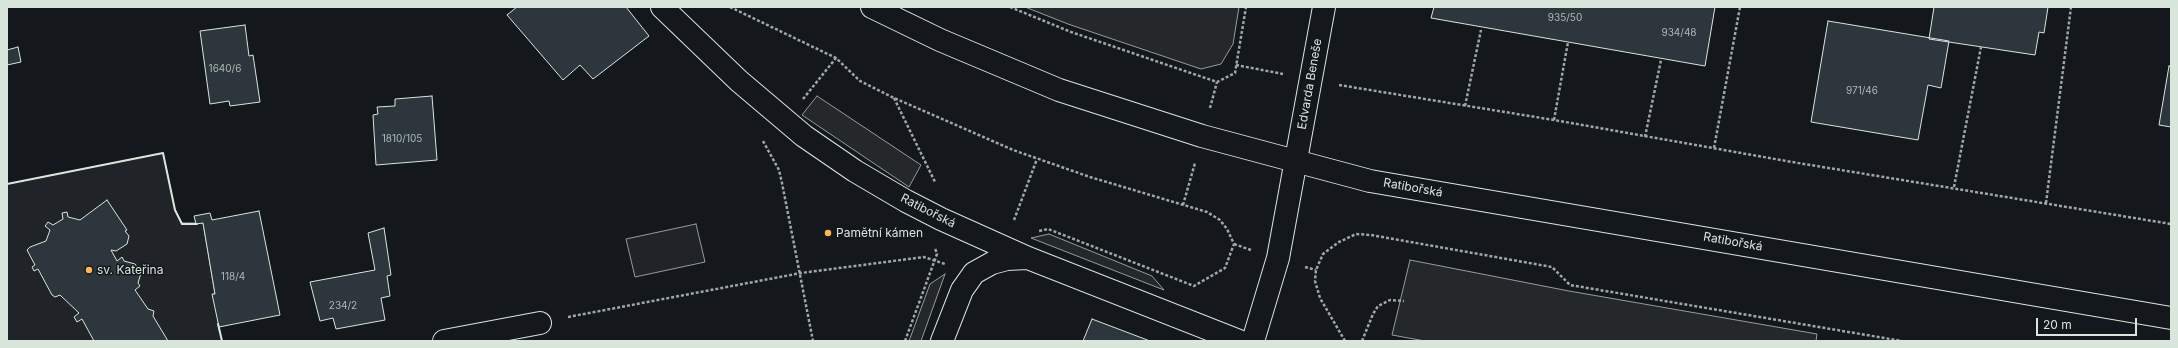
<!DOCTYPE html>
<html>
<head>
<meta charset="utf-8">
<style>
	body { margin:0 }
	#map { position:relative; width:2178px; height:348px; overflow:hidden; background:#14181c; font-family:Inter,sans-serif }
	canvas { display:block }
	.frame { position:absolute; inset:0; border:8px solid #d8e6dc; pointer-events:none }
	.scale { position:absolute; left:2036px; top:318px; width:101px; height:18px; box-sizing:border-box; border:2px solid #d8e6dc; border-top:0; padding-left:5px; font-size:12px; line-height:14px; white-space:nowrap; color:#d8e6dc; -webkit-text-stroke:3px #14181c; paint-order:stroke }
</style>
</head>
<body>
<div id="map">
<canvas width="2178" height="348"></canvas>
<div class="frame"></div>
<div class="scale">20 m</div>
</div>
<script>
const ctx = document.querySelector('canvas').getContext('2d');
ctx.lineJoin = 'round';
function fillPath(path, color) {
  ctx.fillStyle = color;
  ctx.fill(path, 'evenodd');
}
function toPath(rows) {
  const path = new Path2D();
  for (const r of rows) {
    path.moveTo(r[0], r[1]);
    for (let i = 2; i < r.length; i += 2) path.lineTo(r[i], r[i + 1]);
  }
  return path;
}
function trace(path, color, width, dash) {
  ctx.strokeStyle = color;
  ctx.lineWidth = width;
  ctx.lineCap = dash ? 'butt' : 'round';
  ctx.setLineDash(dash || []);
  ctx.stroke(path);
}
function label(font, color, halo, rows, align = 'center') {
  ctx.font = font + ' Inter,sans-serif';
  ctx.lineWidth = 3;
  ctx.setLineDash([]);
  ctx.textBaseline = 'middle';
  ctx.strokeStyle = halo;
  ctx.fillStyle = color;
  for (const [text, x, y, turn = 0] of rows) {
    ctx.save();
    ctx.translate(x, y);
    ctx.rotate((+turn || 0) * Math.PI / 180);
    ctx.textAlign = isNaN(turn) ? turn : align;
    if (halo) ctx.strokeText(text, 0, 0);
    ctx.fillText(text, 0, 0);
    ctx.restore();
  }
}
const green = toPath([
	[163,153,175,210,182,223,203,223,215,294,213,294,222,341,7,341,7,184,163,153],
	[696,224,705,262,635,277,626,239,696,224]
]);
fillPath(green, '#202428');
trace(green, '#939e99', 1);
const parking = toPath([
	[1025,7,1239,7,1233,44,1221,64,1201,69,1068,24,1025,7],
	[817,96,921,165,909,187,802,115,817,96],
	[1049,234,1152,276,1164,290,1031,238,1049,234],
	[1410,260,1569,291,1817,334,1816,341,1425,341,1392,335,1410,260],
	[945,274,921,341,909,341,930,284,945,274]
]);
fillPath(parking, '#24282b');
trace(parking, '#939e99', 1);
const building = toPath([
	[517,7,626,7,649,36,593,79,580,65,563,80,507,15,517,7],
	[1434,7,1715,7,1705,66,1431,18,1434,7],
	[1934,7,2048,7,2044,33,2039,32,2035,55,1929,39,1934,7],
	[1828,21,1949,41,1941,88,1928,85,1918,140,1811,122,1828,21],
	[245,25,249,56,253,55,260,102,230,106,229,101,210,104,200,31,245,25],
	[18,47,21,62,7,65,7,50,18,47],
	[2169,66,2171,66,2171,127,2159,125,2169,66],
	[432,96,437,160,376,165,373,115,378,114,377,107,395,106,395,99,432,96],
	[107,200,127,230,125,231,129,236,127,244,116,251,111,250,117,261,122,257,124,261,135,264,141,273,138,283,140,286,135,290,148,309,154,311,153,316,168,341,94,341,82,319,77,322,74,317,79,313,60,295,55,297,52,295,38,269,34,271,32,267,35,265,27,250,30,247,46,241,50,230,45,226,48,222,53,225,63,219,62,213,67,212,68,217,80,220,107,200],
	[259,211,280,315,219,327,212,294,215,294,203,223,196,224,194,216,210,213,212,220,259,211],
	[384,228,391,275,387,276,390,296,381,298,385,320,336,329,333,318,320,321,310,282,375,270,368,233,384,228],
	[1092,319,1150,341,1083,341,1092,319]
]);
fillPath(building, '#2c363c');
trace(building, '#d8e6dc', 1);
const minor = toPath([
	[662,7,739,81,804,136,855,171,906,201,941,219,1028,258,1239,341],
	[444,341,540,323],
	[942,341,962,290,974,273,992,263,1007,259,1027,258],
	[1253,341,1278,258,1324,7]
]);
const primary = toPath([
	[872,7,940,40,1059,90,1202,136,1370,181,2171,318]
]);
trace(minor, '#d8e6dc', 24);
trace(primary, '#d8e6dc', 24);
trace(toPath([
	[730,7,836,58,860,81,894,98,1013,150,1090,177,1207,212,1220,220,1227,229,1234,244,1225,268,1194,286,1048,229,1039,231],
	[1010,7,1071,32,1217,82,1235,73,1246,7],
	[1236,65,1283,74],
	[1339,85,1554,120,1792,162,2171,224],
	[894,98,935,182],
	[803,99,836,58],
	[1465,106,1481,30],
	[1210,108,1217,82],
	[1554,120,1568,42],
	[1645,137,1661,60],
	[763,141,779,170,782,183,813,341],
	[1714,148,1740,7],
	[1954,187,1981,47],
	[2046,203,2071,7],
	[1183,205,1195,163],
	[1014,220,1037,159],
	[1234,244,1251,250],
	[1305,267,1316,270],
	[568,317,801,273,924,257,945,264],
	[905,341,937,254,935,248],
	[1345,341,1320,298,1315,281,1316,270,1323,254,1339,242,1356,234,1371,235,1552,267,1570,285,1902,341],
	[1362,341,1373,314,1378,306,1390,300,1404,301]
]), '#9da8a2', 2.5, [3, 2]);
trace(minor, '#14181c', 22);
trace(primary, '#14181c', 22);
trace(toPath([
	[7,184,163,153,175,210,182,224,197,224],
	[218,324,222,341]
]), '#d8e6dc', 2);
for (const [x, y, r, color] of [
	[828,233,4,"#ffb74d"],
	[89,270,4,"#ffb74d"]
]) {
  const dot = new Path2D();
  dot.arc(x, y, r, 0, 2 * Math.PI);
  ctx.fillStyle = color;
  ctx.fill(dot);
  trace(dot, '#14181c', 1.5);
}
label('10px', '#adbab4', null, [
	["935/50",1565,18],
	["934/48",1679,33],
	["1640/6",225,69],
	["971/46",1862,91],
	["1810/105",402,139],
	["118/4",233,277],
	["234/2",343,306]
]);
label('12px', '#d8e6dc', '#14181c', [
	["Edvarda Beneše",1310,84,-80],
	["Ratibořská",1413,188,10],
	["Ratibořská",928,211,27],
	["Ratibořská",1733,242,10]
]);
label('12px', '#d8e6dc', '#14181c', [
	["Pamětní kámen",836,233],
	["sv. Kateřina",97,270]
], 'left');
</script>
</body>
</html>
